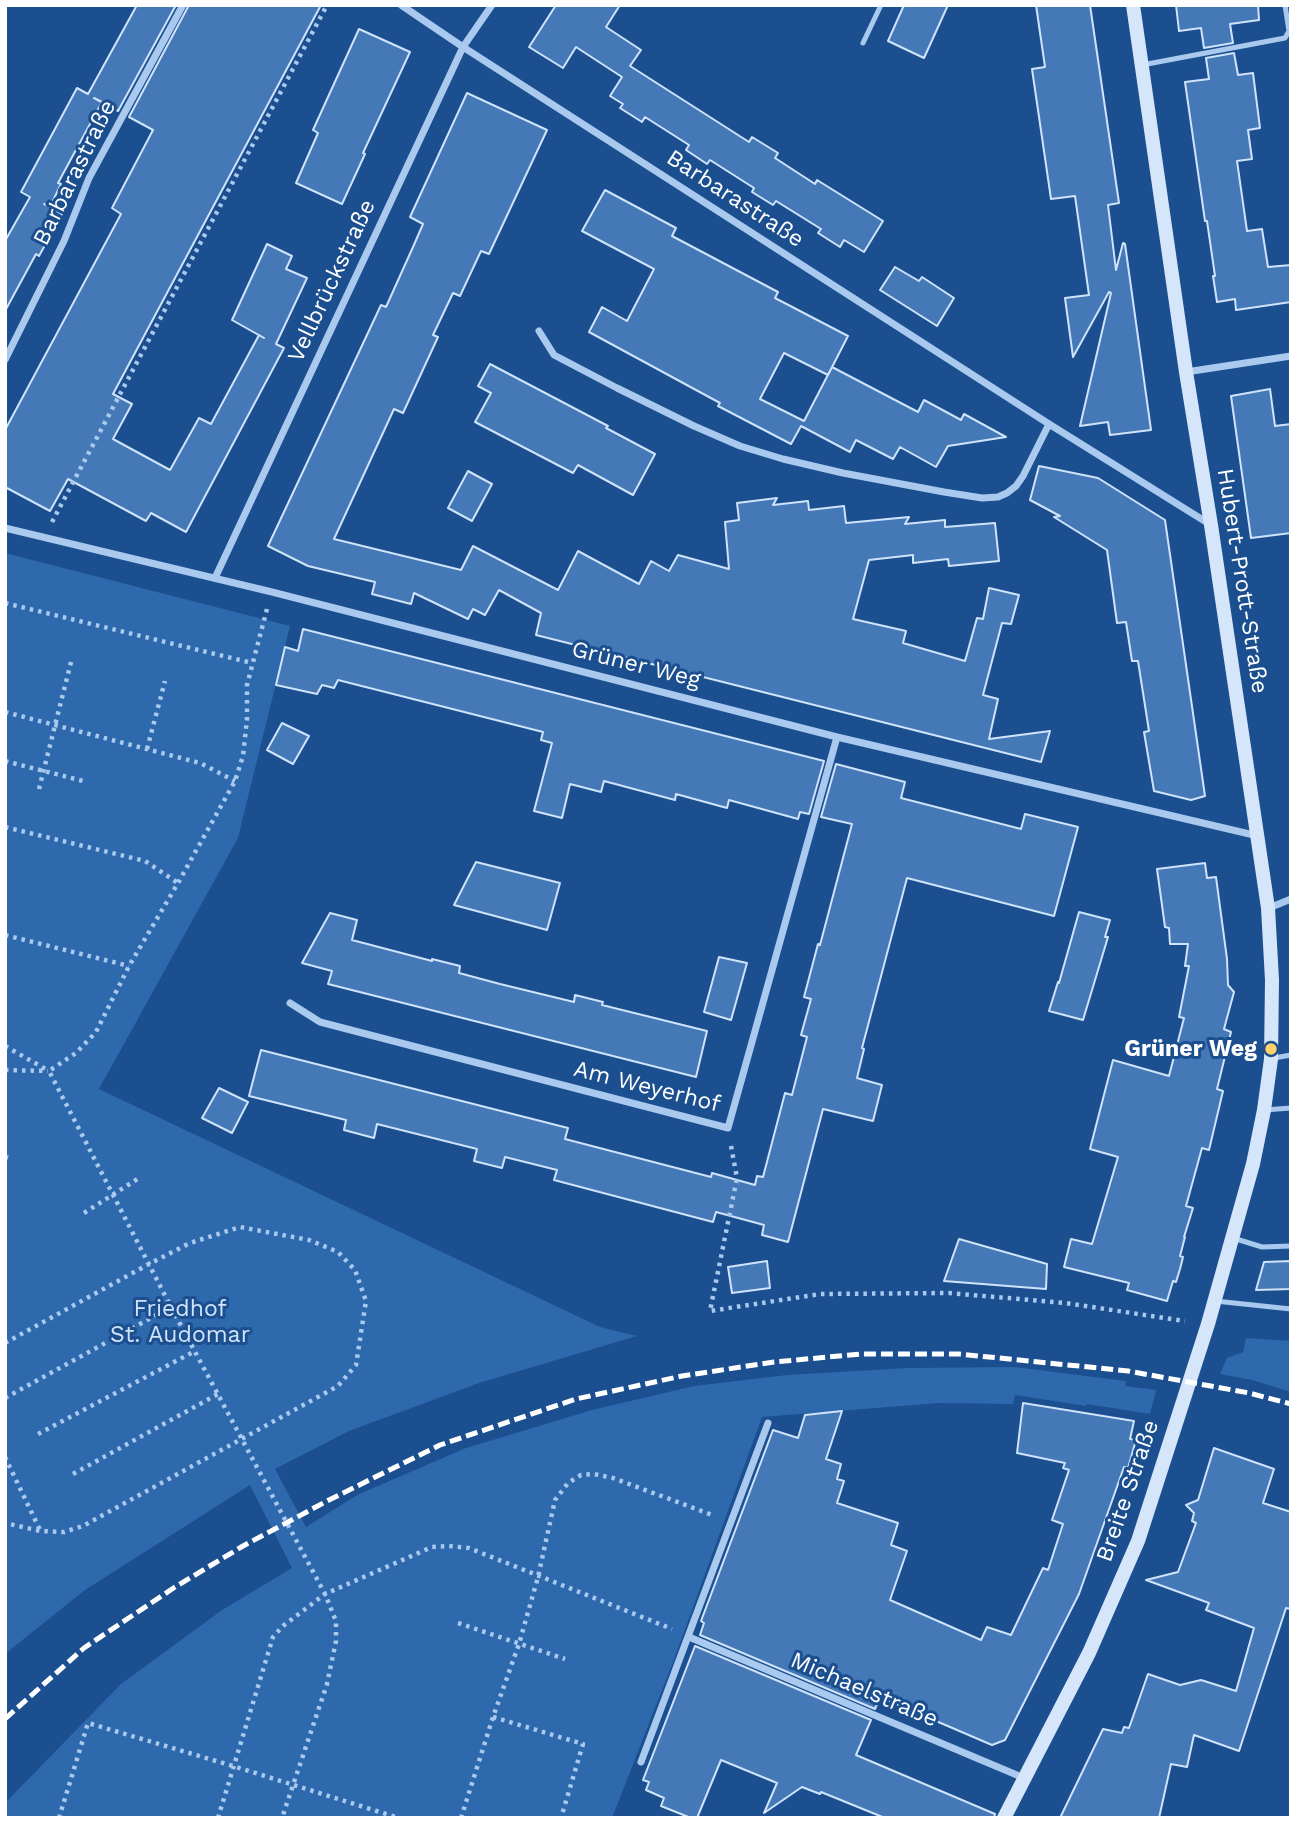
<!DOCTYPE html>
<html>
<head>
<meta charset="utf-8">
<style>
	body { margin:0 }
	#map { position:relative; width:1296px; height:1823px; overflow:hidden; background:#1b4f8f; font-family:"Work Sans",sans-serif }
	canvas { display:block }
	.frame { position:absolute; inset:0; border:7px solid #fff; pointer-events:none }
</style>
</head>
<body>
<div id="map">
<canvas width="1296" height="1823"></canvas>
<div class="frame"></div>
</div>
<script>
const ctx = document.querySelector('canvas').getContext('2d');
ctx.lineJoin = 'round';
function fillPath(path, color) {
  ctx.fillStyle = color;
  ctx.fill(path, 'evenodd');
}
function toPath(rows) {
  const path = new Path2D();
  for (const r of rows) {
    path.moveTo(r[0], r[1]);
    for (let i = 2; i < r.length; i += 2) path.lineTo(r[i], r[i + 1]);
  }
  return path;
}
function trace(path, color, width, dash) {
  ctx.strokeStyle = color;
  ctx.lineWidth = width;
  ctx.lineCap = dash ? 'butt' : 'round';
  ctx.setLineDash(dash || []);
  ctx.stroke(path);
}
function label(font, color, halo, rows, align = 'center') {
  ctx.font = font + ' "Work Sans",sans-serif';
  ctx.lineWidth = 6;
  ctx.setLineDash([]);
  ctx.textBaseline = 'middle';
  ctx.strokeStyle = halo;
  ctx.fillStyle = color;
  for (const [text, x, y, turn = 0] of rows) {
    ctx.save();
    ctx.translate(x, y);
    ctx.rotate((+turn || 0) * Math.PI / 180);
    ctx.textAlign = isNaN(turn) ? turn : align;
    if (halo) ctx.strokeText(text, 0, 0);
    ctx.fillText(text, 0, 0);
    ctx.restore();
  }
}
fillPath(toPath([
	[5,553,290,626,238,838,99,1089,600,1327,637,1336,479,1383,349,1431,275,1469,306,1527,357,1495,466,1448,592,1410,694,1386,787,1375,908,1368,1015,1367,1126,1381,1125,1386,1156,1390,1150,1414,1087,1404,1086,1406,1015,1395,1013,1404,939,1403,762,1417,675,1657,612,1818,5,1818,5,1803,121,1684,222,1610,292,1568,250,1485,85,1590,5,1654],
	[1246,1338,1291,1341,1291,1392,1252,1380,1220,1374,1227,1358,1243,1352]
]), '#2e69ad');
const building = toPath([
	[137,5,176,5,118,111,94,98,102,102,58,183,61,184,50,207,44,204,62,214,39,256,36,254,5,311,5,241,30,197,21,192,77,88,88,94,137,5],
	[189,5,321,5,113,394,132,404,113,439,170,470,199,418,211,424,259,335,264,338,232,320,267,244,292,256,286,269,307,278,276,344,284,348,186,532,151,513,146,521,68,479,50,511,5,487,5,430,121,214,112,208,153,130,129,117,189,5],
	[556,5,620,5,606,27,641,50,630,66,749,142,752,137,778,153,775,158,815,184,817,180,883,221,864,252,844,240,840,247,818,233,821,229,776,201,773,205,752,192,754,188,710,160,707,164,686,150,689,145,645,117,642,122,620,108,623,104,610,96,622,77,576,47,563,68,529,47,556,5],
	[904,5,948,5,924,58,888,41,904,5],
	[1036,5,1090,5,1119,203,1108,205,1116,270,1123,243,1125,244,1151,430,1110,435,1108,422,1080,426,1111,293,1109,292,1073,357,1065,298,1089,295,1075,196,1051,199,1032,69,1045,67,1036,5],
	[1176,5,1258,5,1259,20,1230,24,1233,43,1204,48,1201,28,1179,31,1176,5],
	[359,29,410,52,363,153,365,154,342,204,296,183,318,133,313,130,359,29],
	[1234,53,1238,75,1253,73,1260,128,1248,130,1252,159,1237,161,1247,231,1262,229,1268,267,1291,265,1291,302,1236,310,1235,299,1217,302,1213,276,1215,276,1207,221,1205,221,1185,82,1209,79,1206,58,1234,53],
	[467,93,547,130,489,254,481,251,460,296,453,293,433,335,438,337,403,413,394,409,334,539,461,570,473,546,558,590,578,551,639,584,651,561,669,571,678,555,729,569,725,522,739,520,737,503,777,498,773,505,808,501,809,510,844,506,846,523,909,517,905,524,945,520,945,527,995,523,999,561,949,566,948,559,913,563,913,555,869,560,853,619,906,631,903,643,965,661,977,618,983,619,989,588,1019,595,1011,624,1002,623,983,695,998,699,989,739,1050,731,1041,762,536,635,541,613,499,590,485,615,473,609,468,619,414,593,411,604,372,594,375,582,308,566,268,546,381,305,386,307,413,247,423,224,410,217,467,93],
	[605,190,676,228,672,236,778,292,775,298,848,336,828,375,784,353,760,399,804,421,832,367,918,412,924,400,961,420,964,414,1006,437,948,446,936,467,900,447,893,459,856,440,850,452,801,426,791,444,718,406,720,403,589,332,602,307,627,321,654,269,582,231,605,190],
	[895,267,919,281,922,277,954,298,937,326,880,290,895,267],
	[490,364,608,426,606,428,655,454,633,495,578,465,573,473,475,422,491,393,478,386,490,364],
	[1270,389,1275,426,1291,424,1291,533,1251,538,1231,396,1270,389],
	[1039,466,1098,478,1165,520,1205,796,1191,800,1154,791,1144,732,1149,731,1138,661,1132,661,1126,622,1117,623,1107,550,1054,517,1060,516,1030,500,1039,466],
	[468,471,492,484,472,521,448,508,468,471],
	[303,629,824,761,809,814,800,812,798,819,729,800,727,808,676,794,675,800,604,781,601,792,570,784,562,818,534,811,552,743,541,740,543,732,338,680,334,688,322,685,317,694,276,685,285,647,298,651,303,629],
	[282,723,309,736,293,764,267,750,282,723],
	[836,764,905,782,901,798,940,808,1021,829,1025,814,1078,827,1054,916,907,878,862,1048,864,1049,857,1078,882,1085,873,1121,823,1109,788,1242,762,1235,764,1225,716,1212,713,1222,554,1180,557,1170,505,1157,502,1168,474,1161,477,1149,377,1124,374,1138,344,1130,346,1120,249,1096,261,1050,568,1128,565,1139,711,1177,712,1173,755,1185,757,1176,763,1177,785,1093,792,1095,807,1037,801,1035,811,999,804,997,818,944,820,945,852,824,821,817,836,764],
	[476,862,560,883,547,930,454,905,476,862],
	[1205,863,1207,878,1216,877,1227,959,1228,985,1234,992,1224,1029,1231,1032,1217,1089,1223,1091,1209,1150,1202,1148,1186,1206,1193,1208,1184,1237,1185,1237,1180,1256,1183,1257,1180,1269,1176,1282,1173,1281,1167,1301,1127,1290,1129,1283,1064,1267,1071,1239,1092,1244,1118,1157,1090,1149,1113,1060,1169,1076,1184,1018,1179,1017,1189,966,1185,966,1188,944,1170,944,1169,928,1165,927,1157,869,1205,863],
	[1079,912,1110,920,1105,937,1108,937,1083,1020,1049,1011,1058,982,1059,983,1079,912],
	[330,913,357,920,352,940,432,961,432,959,460,966,459,973,500,984,574,1002,575,995,603,1002,602,1005,707,1031,696,1077,328,984,332,971,302,963,330,913],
	[719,957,747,963,731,1020,704,1012,719,957],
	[219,1088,248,1102,232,1133,202,1118,219,1088],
	[959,1239,1047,1264,1046,1289,944,1281,959,1239],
	[767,1261,770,1288,732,1293,728,1267,767,1261],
	[1291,1261,1291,1289,1256,1290,1264,1262,1291,1261],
	[1023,1403,1134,1421,1130,1439,1136,1440,1128,1468,1124,1467,1079,1594,1005,1740,992,1745,880,1697,875,1709,700,1635,704,1623,701,1621,773,1430,798,1438,805,1415,842,1411,826,1459,841,1464,837,1479,844,1481,837,1503,898,1523,891,1545,907,1551,890,1600,981,1640,987,1627,1011,1635,1043,1568,1048,1570,1063,1524,1052,1520,1069,1470,1063,1468,1065,1463,1017,1453,1023,1403],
	[1214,1448,1274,1469,1263,1503,1291,1512,1291,1609,1286,1608,1239,1751,1194,1735,1187,1767,1171,1764,1159,1818,1060,1818,1103,1729,1122,1733,1124,1727,1129,1728,1148,1674,1180,1685,1201,1680,1236,1691,1254,1628,1206,1610,1209,1603,1146,1580,1178,1572,1196,1523,1192,1521,1194,1513,1186,1505,1198,1500,1214,1448],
	[695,1646,871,1720,856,1755,995,1814,994,1818,885,1818,821,1792,820,1794,802,1787,764,1813,777,1783,721,1760,697,1818,691,1818,661,1806,664,1798,646,1790,649,1782,643,1780,695,1646]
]);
fillPath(building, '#4478b7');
trace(building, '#cfe3fa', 2);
trace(toPath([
	[52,522,327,5],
	[5,603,252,663],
	[267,609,247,685,247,719,243,756,235,781,178,883,129,966,96,1032,76,1053,49,1071,171,1307,325,1594,336,1621,336,1641,327,1684,282,1818],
	[5,712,200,763,235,781],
	[147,749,165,681],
	[5,761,83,781],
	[39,789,72,658],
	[5,827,145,861,178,883],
	[5,935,129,966],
	[5,1046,49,1071],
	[5,1070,48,1071],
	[731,1146,737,1178,710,1311,820,1294,949,1293,1065,1303,1185,1321],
	[5,1157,8,1158],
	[84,1213,139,1178],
	[5,1343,149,1264,190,1243,240,1227,309,1240,338,1252,355,1270,366,1301,356,1365,338,1386,83,1526,64,1532,40,1531,5,1523],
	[5,1398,171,1307],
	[38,1434,195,1351],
	[5,1457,40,1530],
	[73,1474,218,1394],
	[458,1623,565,1659],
	[493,1717,583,1744,561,1818],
	[59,1818,88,1723,233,1766,399,1818],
	[218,1818,273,1637,283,1626,325,1594,432,1547,449,1546,469,1548,672,1629],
	[461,1818,493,1717,519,1644,538,1577,555,1500,568,1483,581,1475,594,1474,613,1478,715,1516]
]), '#a9c9ee', 4.5, [3.5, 5]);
trace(toPath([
	[863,43,881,5],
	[1142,65,1285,38,1289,31,1285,5],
	[1274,1058,1291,1055],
	[1264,1110,1291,1108],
	[1233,1238,1262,1247,1291,1246],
	[1215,1301,1291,1309]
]), '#a9c9ee', 5);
trace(toPath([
	[401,5,463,47,1049,424,1211,525],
	[539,331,554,355,617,388,694,426,740,446,783,459,843,473,944,492,982,498,998,497,1007,493,1016,486,1023,476,1049,424],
	[5,360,64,241,89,178,183,5],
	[1186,372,1291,356],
	[5,528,272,592,837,737,1258,836],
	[215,578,463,47,492,5],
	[1269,908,1291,899],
	[290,1003,320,1022,728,1128,837,737],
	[689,1637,1024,1778],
	[641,1762,768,1423]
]), '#a9c9ee', 7);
trace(toPath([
	[1004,1818,1089,1653,1138,1541,1208,1324,1253,1164,1264,1110,1271,1059,1272,980,1268,908,1211,525,1186,372,1133,5]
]), '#d6e6fa', 14);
trace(toPath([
	[5,1719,84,1648,175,1587,243,1546,329,1500,440,1445,576,1399,682,1376,774,1362,861,1354,959,1354,1128,1371,1249,1393,1291,1404]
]), '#fff', 5, [12, 5]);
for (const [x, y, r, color] of [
	[1271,1049,7,"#ffd166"]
]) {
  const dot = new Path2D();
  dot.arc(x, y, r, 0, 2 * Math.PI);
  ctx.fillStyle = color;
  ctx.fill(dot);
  trace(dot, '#1b4f8f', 2.5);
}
label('23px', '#fff', '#1b4f8f', [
	["Barbarastraße",75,173,-64],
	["Barbarastraße",735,199,33],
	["Vellbrückstraße",332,281,-65],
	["Hubert-Prott-Straße",1242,581,81],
	["Grüner Weg",636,665,14],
	["Am Weyerhof",647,1087,14],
	["Breite Straße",1128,1491,-71],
	["Michaelstraße",864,1690,23]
]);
label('bold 23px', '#fff', '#1b4f8f', [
	["Grüner Weg",1257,1049]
], 'right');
label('23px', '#cfe3fa', '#1b4f8f', [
	["Friedhof",180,1309],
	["St. Audomar",180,1335]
]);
</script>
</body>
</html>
